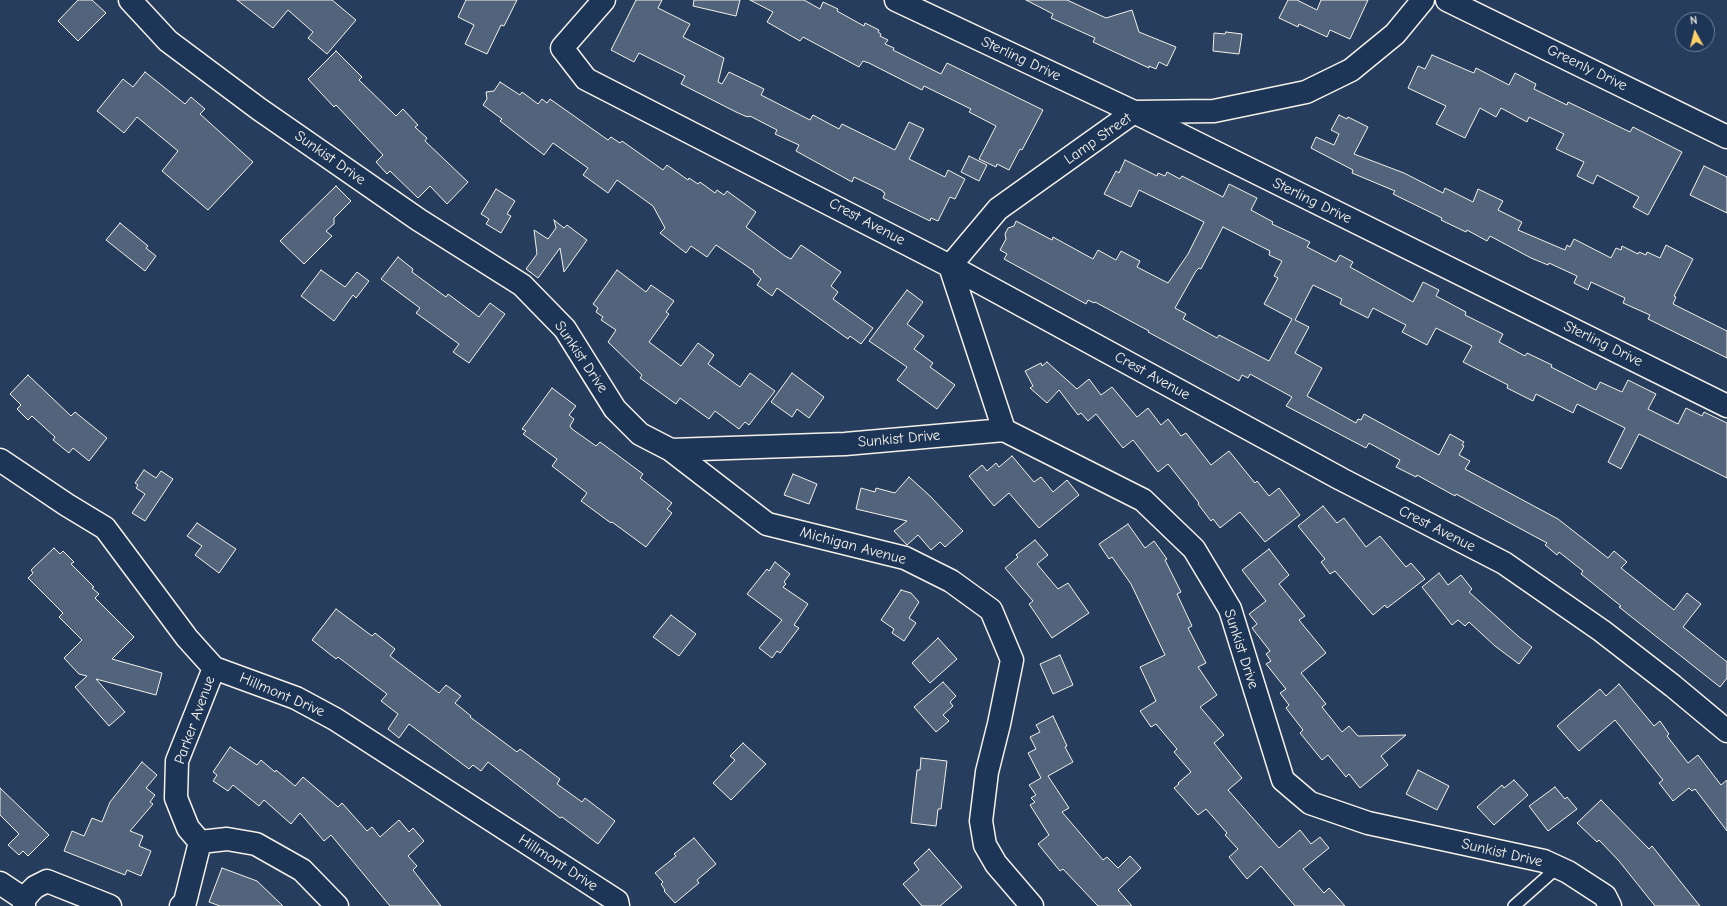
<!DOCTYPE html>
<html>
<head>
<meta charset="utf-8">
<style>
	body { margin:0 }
	#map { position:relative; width:1727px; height:906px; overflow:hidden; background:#263d5d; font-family:"Comic Neue",sans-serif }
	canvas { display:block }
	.north { position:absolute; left:1675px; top:12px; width:40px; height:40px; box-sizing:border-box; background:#1d3557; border:1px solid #738091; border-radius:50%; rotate:353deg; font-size:11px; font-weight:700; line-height:16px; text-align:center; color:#f4f1e8 }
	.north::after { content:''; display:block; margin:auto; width:14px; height:18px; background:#ffd166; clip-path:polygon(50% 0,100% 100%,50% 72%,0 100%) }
</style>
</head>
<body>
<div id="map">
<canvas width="1727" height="906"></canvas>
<div class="north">N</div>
</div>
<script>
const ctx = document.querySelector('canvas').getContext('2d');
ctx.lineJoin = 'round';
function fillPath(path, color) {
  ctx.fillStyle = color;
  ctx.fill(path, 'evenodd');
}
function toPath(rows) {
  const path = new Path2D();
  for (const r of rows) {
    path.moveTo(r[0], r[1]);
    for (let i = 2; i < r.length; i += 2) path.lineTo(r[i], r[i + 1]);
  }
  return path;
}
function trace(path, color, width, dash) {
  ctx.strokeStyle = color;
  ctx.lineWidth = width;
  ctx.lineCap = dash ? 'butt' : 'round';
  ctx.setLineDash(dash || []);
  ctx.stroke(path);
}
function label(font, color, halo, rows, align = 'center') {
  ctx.font = font + ' "Comic Neue",sans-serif';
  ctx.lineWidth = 3;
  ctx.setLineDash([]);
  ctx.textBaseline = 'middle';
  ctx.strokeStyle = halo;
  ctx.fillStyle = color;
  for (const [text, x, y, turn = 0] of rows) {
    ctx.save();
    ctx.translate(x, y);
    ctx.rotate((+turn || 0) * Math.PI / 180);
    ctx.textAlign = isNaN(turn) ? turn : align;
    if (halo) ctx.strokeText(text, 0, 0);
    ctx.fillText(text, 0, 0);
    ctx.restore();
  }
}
const building = toPath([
	[78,0,92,0,106,13,78,41,58,21,78,0],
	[237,0,332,0,356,20,327,54,308,38,313,32,288,10,273,28,237,0],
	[466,0,517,0,504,26,501,25,487,54,465,44,474,25,458,17,466,0],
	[636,0,662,0,658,8,690,24,683,37,724,58,718,82,722,84,729,72,764,89,761,95,810,120,813,115,839,129,842,124,895,150,909,122,924,129,909,159,945,177,948,170,965,179,955,199,950,197,938,221,931,218,930,221,883,198,885,193,883,192,883,191,854,177,852,182,796,151,799,145,775,134,777,130,750,116,749,117,745,116,736,112,681,84,685,76,639,53,634,62,611,50,636,0],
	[694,0,740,0,736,16,693,6,694,0],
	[750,0,804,0,820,9,823,2,838,9,837,11,864,26,865,23,879,30,878,32,881,34,880,36,888,40,885,44,894,48,893,50,941,74,947,63,1043,110,1022,150,1020,149,1009,170,997,164,996,167,979,159,996,126,969,112,971,109,924,86,922,90,869,63,863,61,859,67,803,37,800,41,767,22,773,12,750,0],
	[1026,0,1067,0,1106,18,1132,10,1139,32,1176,47,1167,66,1159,62,1156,69,1149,66,1149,68,1093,42,1095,38,1051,18,1053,14,1026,0],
	[1288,0,1297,0,1317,10,1321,0,1368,0,1350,39,1330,30,1327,37,1299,24,1298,27,1279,18,1288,0],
	[1226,32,1242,34,1239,54,1213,51,1214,33,1225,34,1226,32],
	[336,51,362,77,359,80,396,116,403,109,418,125,415,127,427,138,425,141,468,182,447,204,430,186,418,198,390,171,387,174,376,162,383,155,336,105,334,107,308,79,336,51],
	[1432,55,1469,71,1474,73,1476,68,1509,85,1515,73,1536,84,1534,89,1567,105,1568,102,1630,132,1633,127,1682,152,1648,215,1633,207,1639,197,1597,175,1593,184,1577,176,1584,162,1556,149,1564,134,1529,117,1527,122,1501,108,1496,117,1480,108,1465,138,1436,124,1446,106,1408,88,1418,66,1425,69,1432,55],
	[145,72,185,104,191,97,205,109,200,114,253,162,208,210,162,171,178,151,137,117,124,133,97,111,123,79,133,87,145,72],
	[500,82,520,95,522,92,538,104,542,99,547,103,550,99,608,140,611,137,620,143,622,141,663,170,667,165,688,180,689,178,698,184,700,182,715,193,717,190,724,195,727,191,756,212,746,227,785,256,791,259,801,245,841,272,831,286,838,292,833,299,873,328,861,344,850,336,848,339,777,288,772,296,757,285,761,279,753,272,754,271,716,245,707,257,691,246,686,253,660,233,665,228,653,206,617,180,608,193,583,175,588,168,553,143,544,155,500,121,502,119,483,105,487,99,486,92,494,91,500,82],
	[1339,115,1347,119,1348,117,1368,127,1354,154,1404,173,1443,193,1445,188,1473,202,1478,189,1503,201,1498,210,1522,222,1518,230,1565,250,1567,245,1570,247,1574,239,1611,258,1616,248,1621,250,1622,246,1638,254,1639,252,1646,255,1647,252,1660,258,1666,245,1693,259,1674,296,1676,297,1673,304,1727,331,1727,358,1648,319,1650,315,1623,303,1625,298,1591,282,1588,290,1574,283,1577,276,1549,263,1548,265,1531,258,1490,236,1487,241,1467,230,1466,232,1441,220,1442,218,1393,194,1395,191,1352,173,1353,170,1311,148,1316,137,1334,145,1339,134,1331,130,1339,115],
	[969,156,987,165,979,181,961,172,969,156],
	[1125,160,1157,176,1158,173,1165,176,1167,172,1180,179,1182,176,1223,197,1229,184,1257,198,1251,210,1273,222,1272,224,1310,242,1307,247,1336,262,1340,255,1353,262,1350,267,1413,302,1423,282,1439,290,1436,296,1466,312,1465,315,1503,334,1499,342,1525,356,1527,353,1552,365,1551,367,1596,390,1600,382,1622,392,1628,380,1656,394,1648,409,1678,424,1686,408,1702,416,1704,412,1727,423,1727,478,1639,434,1621,469,1608,462,1625,428,1577,404,1573,413,1536,394,1533,401,1507,388,1508,385,1463,362,1472,346,1436,328,1427,345,1402,332,1406,325,1373,308,1368,318,1340,304,1342,299,1313,285,1295,320,1309,327,1295,353,1322,368,1307,396,1356,423,1358,419,1361,420,1364,414,1439,455,1450,434,1464,442,1462,445,1464,446,1459,455,1470,461,1465,469,1558,519,1608,558,1614,551,1627,562,1621,568,1674,610,1687,593,1701,604,1683,627,1727,662,1727,678,1720,687,1619,607,1621,606,1581,574,1583,571,1559,552,1557,555,1545,545,1547,543,1456,494,1455,496,1417,475,1416,477,1396,467,1400,460,1369,443,1366,448,1286,406,1292,397,1250,374,1248,378,1242,375,1239,381,1148,332,1149,331,1095,302,1094,303,1088,300,1086,304,1004,259,1007,254,1000,250,1006,239,1005,234,1008,228,1014,226,1016,221,1052,240,1053,237,1093,259,1098,250,1116,260,1121,251,1140,261,1137,267,1168,283,1188,254,1204,222,1139,190,1131,207,1104,194,1116,171,1119,173,1125,160],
	[1223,227,1270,251,1269,255,1282,261,1274,276,1278,278,1264,304,1292,319,1269,361,1219,335,1217,338,1183,319,1186,314,1175,308,1196,271,1199,268,1201,269,1223,227],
	[1704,166,1727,177,1727,213,1690,195,1704,166],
	[336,186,351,201,334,218,334,224,326,231,332,236,304,264,280,241,336,186],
	[496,189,515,201,507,214,511,216,501,233,486,224,489,219,481,214,496,189],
	[554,220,564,228,567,225,587,240,564,272,560,248,538,278,526,269,537,254,534,230,548,239,556,228,554,220],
	[120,223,148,246,146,248,156,256,145,271,106,240,120,223],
	[398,257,413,269,412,272,446,297,448,294,479,317,490,303,505,314,469,363,453,352,459,344,416,313,420,308,381,279,398,257],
	[321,270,345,287,357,272,369,281,356,298,353,295,334,321,301,296,321,270],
	[617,270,646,292,651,285,674,301,666,312,669,314,649,342,681,366,698,343,714,355,708,364,740,387,750,373,775,391,749,425,745,422,739,429,715,411,709,419,680,398,676,404,640,378,642,375,608,342,616,330,601,320,603,317,596,312,598,308,593,304,617,270],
	[907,290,923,302,907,324,924,336,914,349,933,363,930,367,955,385,937,409,897,380,907,367,869,341,907,290],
	[1047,362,1077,389,1089,379,1101,395,1112,387,1137,417,1148,408,1161,425,1168,419,1181,436,1186,433,1211,465,1229,451,1255,483,1257,481,1269,496,1279,488,1300,515,1265,542,1240,512,1220,528,1213,519,1211,521,1198,504,1199,503,1168,464,1158,472,1133,440,1123,448,1096,414,1088,421,1081,413,1078,415,1059,390,1047,403,1030,388,1033,386,1025,371,1041,363,1042,366,1047,362],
	[792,373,824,397,809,418,797,409,792,417,771,402,792,373],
	[28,375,71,416,75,412,107,438,89,461,73,448,69,453,53,440,55,437,32,416,28,420,17,409,21,405,10,394,28,375],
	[552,388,576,406,569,415,574,419,570,426,572,429,596,446,600,442,643,474,640,478,672,503,667,509,672,513,646,547,612,522,611,523,581,501,587,493,552,466,557,459,523,434,526,431,522,429,552,388],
	[1012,456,1034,482,1041,477,1053,492,1067,480,1079,495,1039,528,1009,493,994,506,969,476,982,465,987,471,996,463,999,467,1012,456],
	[144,470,156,478,161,471,173,479,145,521,132,513,145,494,136,488,138,485,135,483,144,470],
	[793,474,817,484,809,504,784,495,793,474],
	[909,477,930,496,963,531,945,547,940,542,931,550,918,535,907,545,894,531,907,521,856,509,861,488,875,492,876,488,895,493,909,477],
	[1323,506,1337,523,1344,518,1366,547,1380,536,1406,567,1411,563,1425,579,1387,608,1385,605,1373,615,1335,571,1330,574,1321,562,1325,559,1298,526,1323,506],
	[197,523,236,549,219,573,195,555,202,546,187,536,197,523],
	[1128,524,1145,548,1154,541,1167,559,1165,560,1181,592,1177,594,1192,626,1188,628,1206,663,1198,667,1217,695,1200,707,1224,735,1214,743,1242,778,1228,790,1279,848,1300,830,1311,844,1320,837,1329,848,1303,869,1324,893,1329,888,1345,906,1295,906,1261,866,1247,879,1229,857,1238,849,1225,835,1227,833,1206,809,1198,815,1174,788,1179,784,1178,783,1191,772,1174,752,1177,749,1156,724,1151,727,1140,711,1156,701,1140,667,1165,655,1131,584,1112,557,1109,559,1099,544,1128,524],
	[1035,540,1048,555,1037,564,1058,589,1068,583,1089,613,1052,638,1029,604,1033,601,1005,568,1018,557,1016,555,1035,540],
	[54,548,60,554,63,551,74,562,71,564,94,587,92,588,99,594,95,598,134,637,112,659,162,673,156,695,96,679,125,712,109,726,75,687,87,676,79,674,64,658,82,640,59,617,63,613,28,578,33,573,31,570,54,548],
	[1269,549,1289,575,1279,584,1305,616,1299,620,1326,653,1301,673,1326,704,1322,707,1342,732,1349,726,1358,736,1406,735,1381,756,1388,765,1360,788,1349,774,1346,777,1328,755,1322,760,1300,733,1303,730,1286,708,1289,705,1280,693,1286,689,1266,664,1271,661,1266,654,1270,651,1252,628,1257,624,1249,614,1266,601,1242,570,1269,549],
	[775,562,790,574,784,582,786,584,783,587,808,604,794,625,799,628,780,653,777,651,772,658,759,648,782,620,747,594,767,569,769,571,775,562],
	[1439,573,1448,585,1461,575,1472,589,1469,592,1519,637,1532,647,1519,664,1495,646,1469,622,1465,626,1458,620,1452,625,1422,587,1439,573],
	[901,590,911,593,919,602,909,618,916,623,904,641,892,633,894,629,881,620,901,590],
	[336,609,372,636,375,633,395,649,390,656,439,693,446,685,461,696,455,703,471,716,470,717,517,752,520,749,560,779,557,784,582,802,585,798,615,821,598,844,562,817,560,818,488,762,481,771,473,765,469,769,409,724,399,738,388,729,398,714,381,701,387,694,338,657,336,659,312,640,336,609],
	[671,615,696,634,679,656,653,637,671,615],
	[938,638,957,659,930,683,912,663,938,638],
	[1060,655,1073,685,1053,694,1040,664,1060,655],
	[943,682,956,696,950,702,953,706,943,715,949,721,936,732,914,707,943,682],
	[1619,684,1654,726,1660,721,1669,734,1667,736,1688,763,1698,755,1721,785,1727,780,1727,831,1695,789,1692,791,1689,788,1673,801,1659,783,1663,780,1615,720,1579,751,1557,726,1600,689,1606,696,1619,684],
	[1053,716,1067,746,1065,747,1073,762,1048,776,1069,808,1062,812,1103,860,1107,857,1118,868,1130,856,1141,868,1118,890,1132,906,1098,906,1063,869,1060,871,1038,844,1049,835,1030,805,1035,802,1031,798,1036,795,1029,785,1041,778,1028,753,1036,749,1030,737,1040,732,1036,725,1053,716],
	[743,743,766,764,731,800,713,783,735,760,730,756,743,743],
	[230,747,257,765,261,760,275,772,276,770,295,786,303,777,338,807,342,803,367,831,372,827,380,837,399,820,409,832,413,828,424,841,408,856,417,866,413,870,441,906,390,906,331,835,324,841,300,813,291,824,264,800,259,806,233,785,228,791,213,781,217,775,213,772,230,747],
	[921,758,947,761,941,809,938,809,936,826,911,823,917,770,920,770,921,758],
	[142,762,157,775,146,788,155,795,150,802,153,804,130,831,143,836,139,846,151,851,141,876,127,870,125,875,64,851,72,831,84,836,92,818,102,822,110,802,142,762],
	[1418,770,1449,786,1437,810,1406,794,1418,770],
	[1514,780,1528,795,1494,825,1477,807,1502,785,1504,788,1514,780],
	[1555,787,1565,799,1567,797,1577,809,1548,831,1529,806,1555,787],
	[0,788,49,835,28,856,23,851,19,855,8,845,19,834,0,815,0,788],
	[1601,800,1649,849,1652,846,1700,906,1655,906,1619,861,1599,840,1597,842,1577,823,1601,800],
	[694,838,716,864,697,880,699,883,675,903,664,891,665,890,661,884,663,882,655,873,676,856,674,854,694,838],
	[929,849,962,887,940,906,922,906,903,884,919,870,914,863,929,849],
	[222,868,257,881,283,906,220,906,209,902,222,868]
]);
fillPath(building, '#52647b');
trace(building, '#f4f1e8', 1);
const service = toPath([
	[1514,906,1558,867]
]);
const minor = toPath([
	[130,0,168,41,259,109,419,220,522,285,565,329,615,409,640,434,671,450,845,444,1004,430,1143,500,1194,549,1230,609,1283,780,1310,803,1368,823,1544,861,1568,872,1605,896,1610,906],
	[604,0,562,48,586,79,950,266,1341,479,1504,563,1602,631,1673,686,1727,731],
	[896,0,1134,112,1727,406],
	[1447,0,1727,137],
	[1004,430,950,266,998,209,1134,112,1214,111,1306,92,1351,70,1395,34,1423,0],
	[671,450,767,524,905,558,951,581,991,610,1012,660,999,724,987,772,981,821,985,845,996,864,1032,906],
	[0,460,67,505,105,528,187,638,214,668,296,698,335,719,617,901,618,906],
	[200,842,227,839,256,844,302,870,337,906],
	[0,883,24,899],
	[24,906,24,899,30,892,35,887,47,881,110,906],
	[181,906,185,902,200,842,188,828,176,798,177,761,214,668]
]);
trace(service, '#f4f1e8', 14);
trace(minor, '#f4f1e8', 25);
trace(service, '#1d3557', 11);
trace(minor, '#1d3557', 22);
label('15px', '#f4f1e8', '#1d3557', [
	["Sterling Drive",1021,59,25],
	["Greenly Drive",1587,68,26],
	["Lamp Street",1098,139,-35],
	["Sunkist Drive",330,158,35],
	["Sterling Drive",1312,201,26],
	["Crest Avenue",867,222,28],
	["Sterling Drive",1603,344,26],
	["Sunkist Drive",581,357,56],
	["Crest Avenue",1152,376,29],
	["Sunkist Drive",899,439,-5],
	["Crest Avenue",1437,529,27],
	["Michigan Avenue",853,546,15],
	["Sunkist Drive",1241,649,72],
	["Hillmont Drive",282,695,23],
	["Parker Avenue",195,720,-70],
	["Sunkist Drive",1502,853,13],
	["Hillmont Drive",558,863,33]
]);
</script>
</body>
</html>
